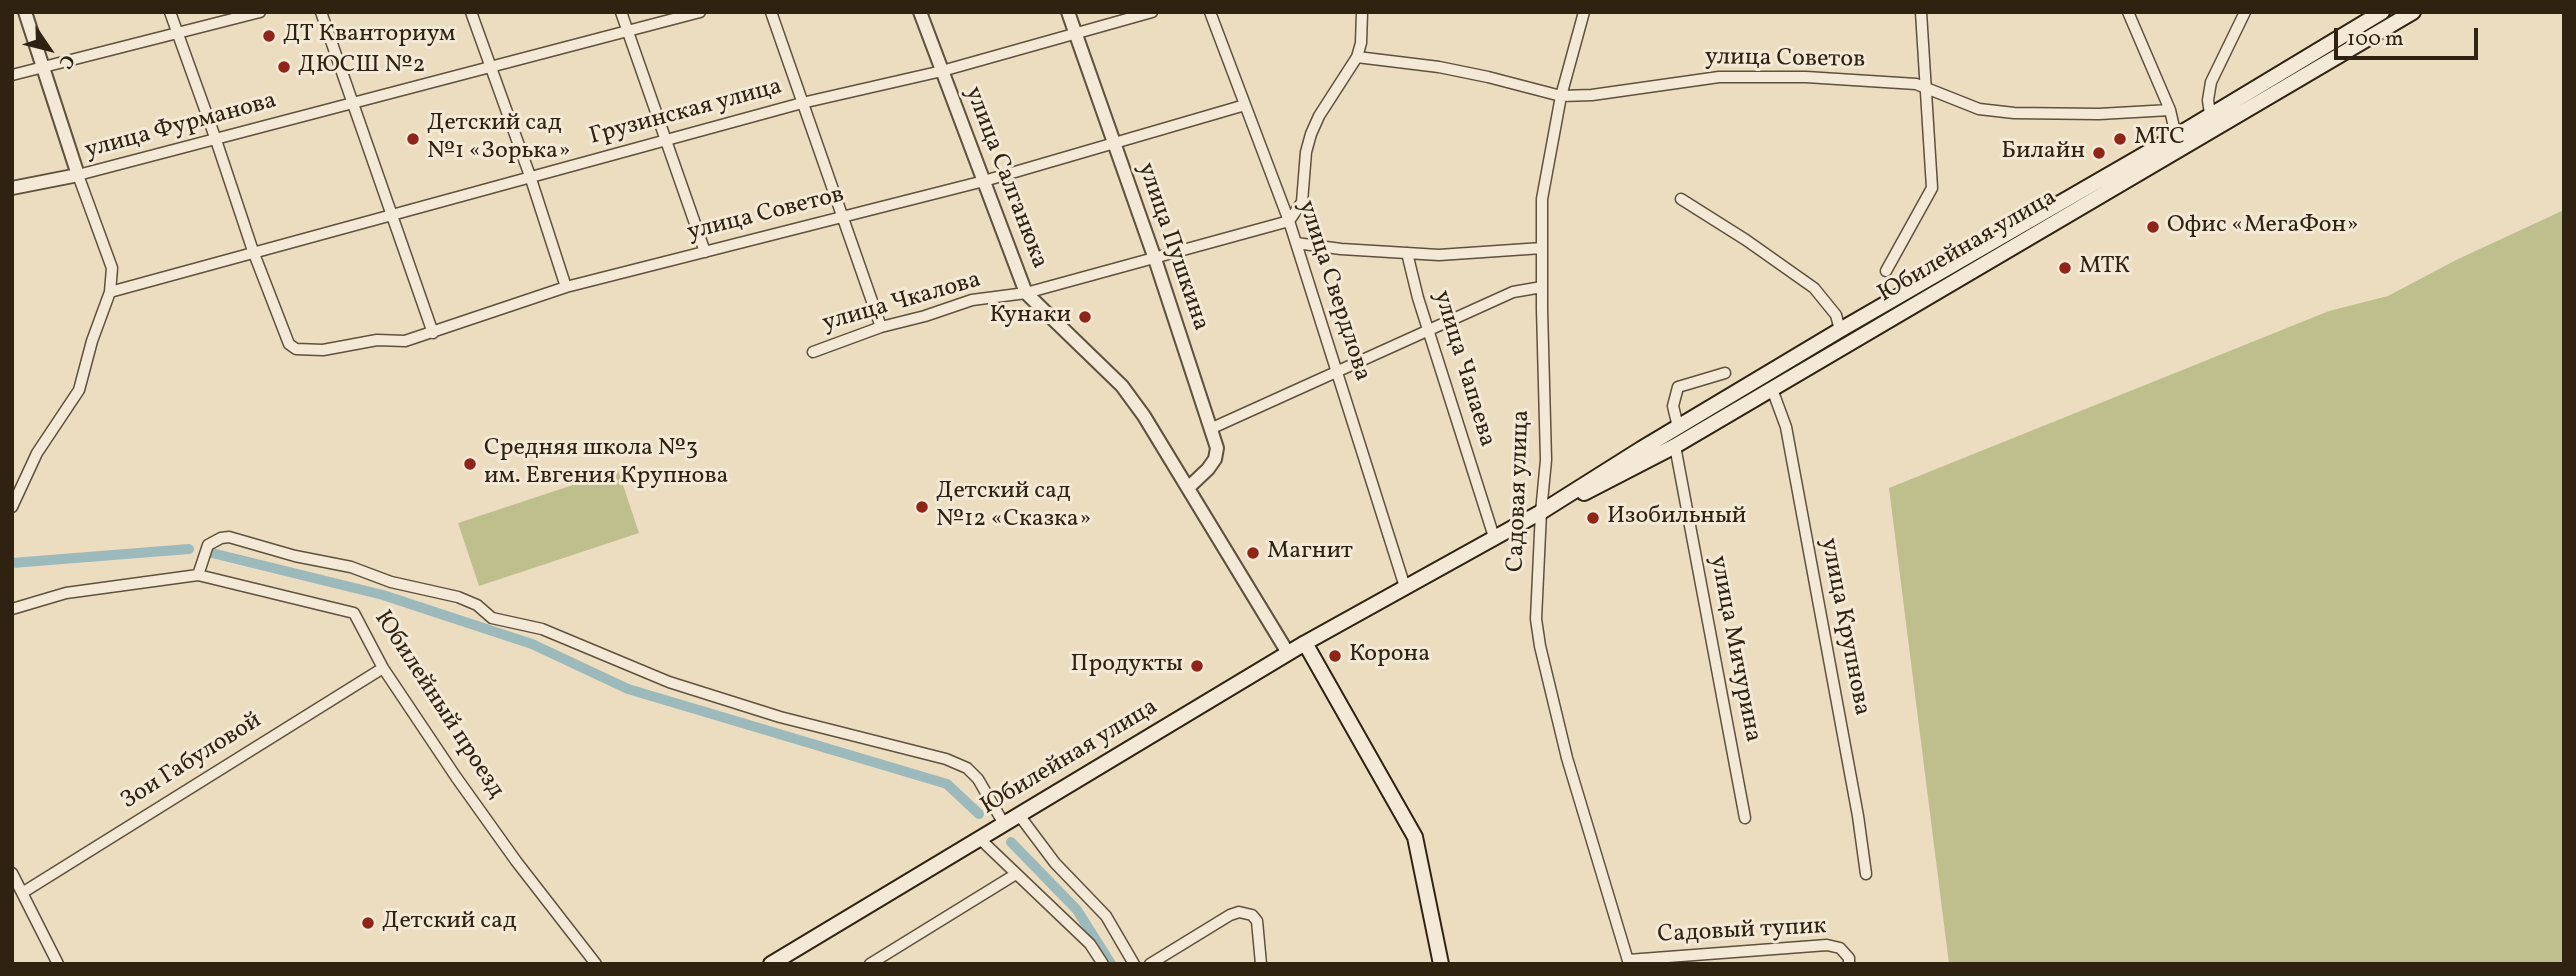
<!DOCTYPE html>
<html>
<head>
<meta charset="utf-8">
<style>
	body { margin:0 }
	#map { position:relative; width:2576px; height:976px; overflow:hidden; background:#ecddc0; font-family:Vollkorn,serif }
	canvas { display:block }
	.frame { position:absolute; inset:0; border:14px solid #2f2211; pointer-events:none }
	.north { position:absolute; left:14px; top:14px; width:70px; height:70px; -webkit-text-stroke:5px #f3e9d6; paint-order:stroke; rotate:125deg; font-size:19px; font-weight:700; line-height:28px; text-align:center; color:#2f2211 }
	.north::after { content:''; display:block; margin:auto; width:24px; height:32px; background:#2f2211; clip-path:polygon(50% 0,100% 100%,50% 72%,0 100%) }
	.scale { position:absolute; left:2334px; top:28px; width:144px; height:32px; box-sizing:border-box; border:4px solid #2f2211; border-top:0; padding-left:9px; font-size:21px; line-height:24px; white-space:nowrap; color:#2f2211; -webkit-text-stroke:5px #f3e9d6; paint-order:stroke }
</style>
</head>
<body>
<div id="map">
<canvas width="2576" height="976"></canvas>
<div class="frame"></div>
<div class="north">С</div>
<div class="scale">100 m</div>
</div>
<script>
const ctx = document.querySelector('canvas').getContext('2d');
ctx.lineJoin = 'round';
function fillPath(path, color) {
  ctx.fillStyle = color;
  ctx.fill(path, 'evenodd');
}
function toPath(rows) {
  const path = new Path2D();
  for (const r of rows) {
    path.moveTo(r[0], r[1]);
    for (let i = 2; i < r.length; i += 2) path.lineTo(r[i], r[i + 1]);
  }
  return path;
}
function trace(path, color, width, dash) {
  ctx.strokeStyle = color;
  ctx.lineWidth = width;
  ctx.lineCap = dash ? 'butt' : 'round';
  ctx.setLineDash(dash || []);
  ctx.stroke(path);
}
function label(font, color, halo, rows, align = 'center') {
  ctx.font = font + ' Vollkorn,serif';
  ctx.lineWidth = 6;
  ctx.setLineDash([]);
  ctx.textBaseline = 'middle';
  ctx.strokeStyle = halo;
  ctx.fillStyle = color;
  for (const [text, x, y, turn = 0] of rows) {
    ctx.save();
    ctx.translate(x, y);
    ctx.rotate((+turn || 0) * Math.PI / 180);
    ctx.textAlign = isNaN(turn) ? turn : align;
    if (halo) ctx.strokeText(text, 0, 0);
    ctx.fillText(text, 0, 0);
    ctx.restore();
  }
}
fillPath(toPath([
	[2564,210,2564,964,1949,964,1889,488,2329,311,2388,296,2456,260],
	[618,470,639,533,479,586,458,523]
]), '#bebf8d');
trace(toPath([
	[212,553,383,595,532,644,628,689,947,784,979,814],
	[12,563,189,549],
	[1011,842,1077,910,1111,964]
]), '#9cbabb', 10);
const minor = toPath([
	[170,12,216,140,253,251,289,344,296,349,323,350,377,340,405,341,566,287,984,181,1245,105],
	[321,12,433,333],
	[471,12,530,176,566,287],
	[621,12,705,252],
	[771,12,881,327],
	[1210,12,1289,221,1405,587],
	[1584,12,1561,96,1542,199,1542,309,1546,460,1541,512,1536,619,1540,646,1567,758,1629,964],
	[2128,12,2170,110,2176,136],
	[1357,57,1439,67,1488,77,1561,96,1592,95,1719,77,1806,77,1916,84,1979,109,2014,113,2099,114,2170,110],
	[12,75,260,12],
	[2210,114,2208,100,2211,82,2245,12],
	[1681,199,1746,240,1814,288,1836,315,1840,330],
	[1296,243,1341,249,1439,255,1542,248],
	[1407,253,1418,298,1494,537],
	[1886,271,1932,188,1921,12],
	[110,292,802,103,942,71,1152,12],
	[813,352,881,327,925,316,972,300,1026,293,1289,221,1302,202,1306,152,1311,134,1319,116,1357,57,1361,43,1362,12],
	[1772,389,1786,427,1858,816,1866,874],
	[1678,427,1673,406,1678,387,1725,373],
	[1210,429,1513,292,1542,287],
	[1675,446,1745,818],
	[12,507,37,453,79,390,92,341,110,292,112,268,78,175,700,12],
	[198,575,208,545,221,538,229,537,295,556,351,567,391,582,458,597,477,605,492,618,542,629,669,682,780,717,946,759,967,768,978,779,1004,824],
	[12,609,66,593,198,575,354,613,383,668,456,777,516,861,596,964],
	[1019,815,1055,863,1106,916,1134,964],
	[980,839,1090,944,1103,964],
	[12,873,58,964],
	[22,893,383,668],
	[1628,960,1827,945,1840,948,1849,958,1849,964],
	[870,964,1016,874],
	[1150,964,1230,915,1239,912,1252,915,1257,921,1261,964]
]);
const tertiary = toPath([
	[920,12,1026,293,1122,386,1144,416,1288,653],
	[1068,12,1155,259,1217,448,1215,459,1208,469,1188,488],
	[12,188,78,175,25,12]
]);
const secondary = toPath([
	[1584,493,1675,446,2413,12],
	[1305,643,1415,837,1441,964],
	[771,964,1305,643,1541,512,1641,449,1840,330,2176,136,2382,12]
]);
trace(minor, '#5e513d', 13);
trace(tertiary, '#5e513d', 16);
trace(secondary, '#2f2211', 18);
trace(minor, '#f3e9d6', 10);
trace(tertiary, '#f3e9d6', 12);
trace(secondary, '#f3e9d6', 14);
for (const [x, y, r, color] of [
	[269,36,7,"#8f2418"],
	[284,67,7,"#8f2418"],
	[413,139,7,"#8f2418"],
	[2120,139,7,"#8f2418"],
	[2099,153,7,"#8f2418"],
	[2153,227,7,"#8f2418"],
	[2065,268,7,"#8f2418"],
	[1085,317,7,"#8f2418"],
	[470,464,7,"#8f2418"],
	[922,507,7,"#8f2418"],
	[1593,518,7,"#8f2418"],
	[1253,553,7,"#8f2418"],
	[1335,656,7,"#8f2418"],
	[1197,666,7,"#8f2418"],
	[368,923,7,"#8f2418"]
]) {
  const dot = new Path2D();
  dot.arc(x, y, r, 0, 2 * Math.PI);
  ctx.fillStyle = color;
  ctx.fill(dot);
  trace(dot, '#f3e9d6', 2.5);
}
label('24px', '#2f2211', '#f3e9d6', [
	["ДТ Кванториум",283,36],
	["ДЮСШ №2",298,67],
	["Детский сад",427,125],
	["№1 «Зорька»",427,153],
	["МТС",2134,139],
	["Билайн",2085,153,"right"],
	["Офис «МегаФон»",2167,227],
	["МТК",2079,268],
	["Кунаки",1071,317,"right"],
	["Средняя школа №3",484,450],
	["им. Евгения Крупнова",484,478],
	["Детский сад",936,493],
	["№12 «Сказка»",936,521],
	["Изобильный",1607,518],
	["Магнит",1267,553],
	["Корона",1349,656],
	["Продукты",1183,666,"right"],
	["Детский сад",382,923]
], 'left');
label('24px', '#2f2211', '#f3e9d6', [
	["улица Советов",1785,60,1],
	["Грузинская улица",686,113,-15],
	["улица Фурманова",181,127,-15],
	["улица Салганюка",1005,178,69],
	["улица Советов",766,215,-14],
	["улица Пушкина",1172,247,71],
	["Юбилейная улица",1968,247,-30],
	["улица Свердлова",1333,291,72],
	["улица Чкалова",902,303,-16],
	["улица Чапаева",1463,369,73],
	["Садовая улица",1520,491,-88],
	["улица Крупнова",1844,627,79],
	["улица Мичурина",1734,649,79],
	["Юбилейный проезд",438,705,57],
	["Юбилейная улица",1070,758,-31],
	["Зои Габуловой",192,762,-32],
	["Садовый тупик",1742,932,-3]
]);
</script>
</body>
</html>
